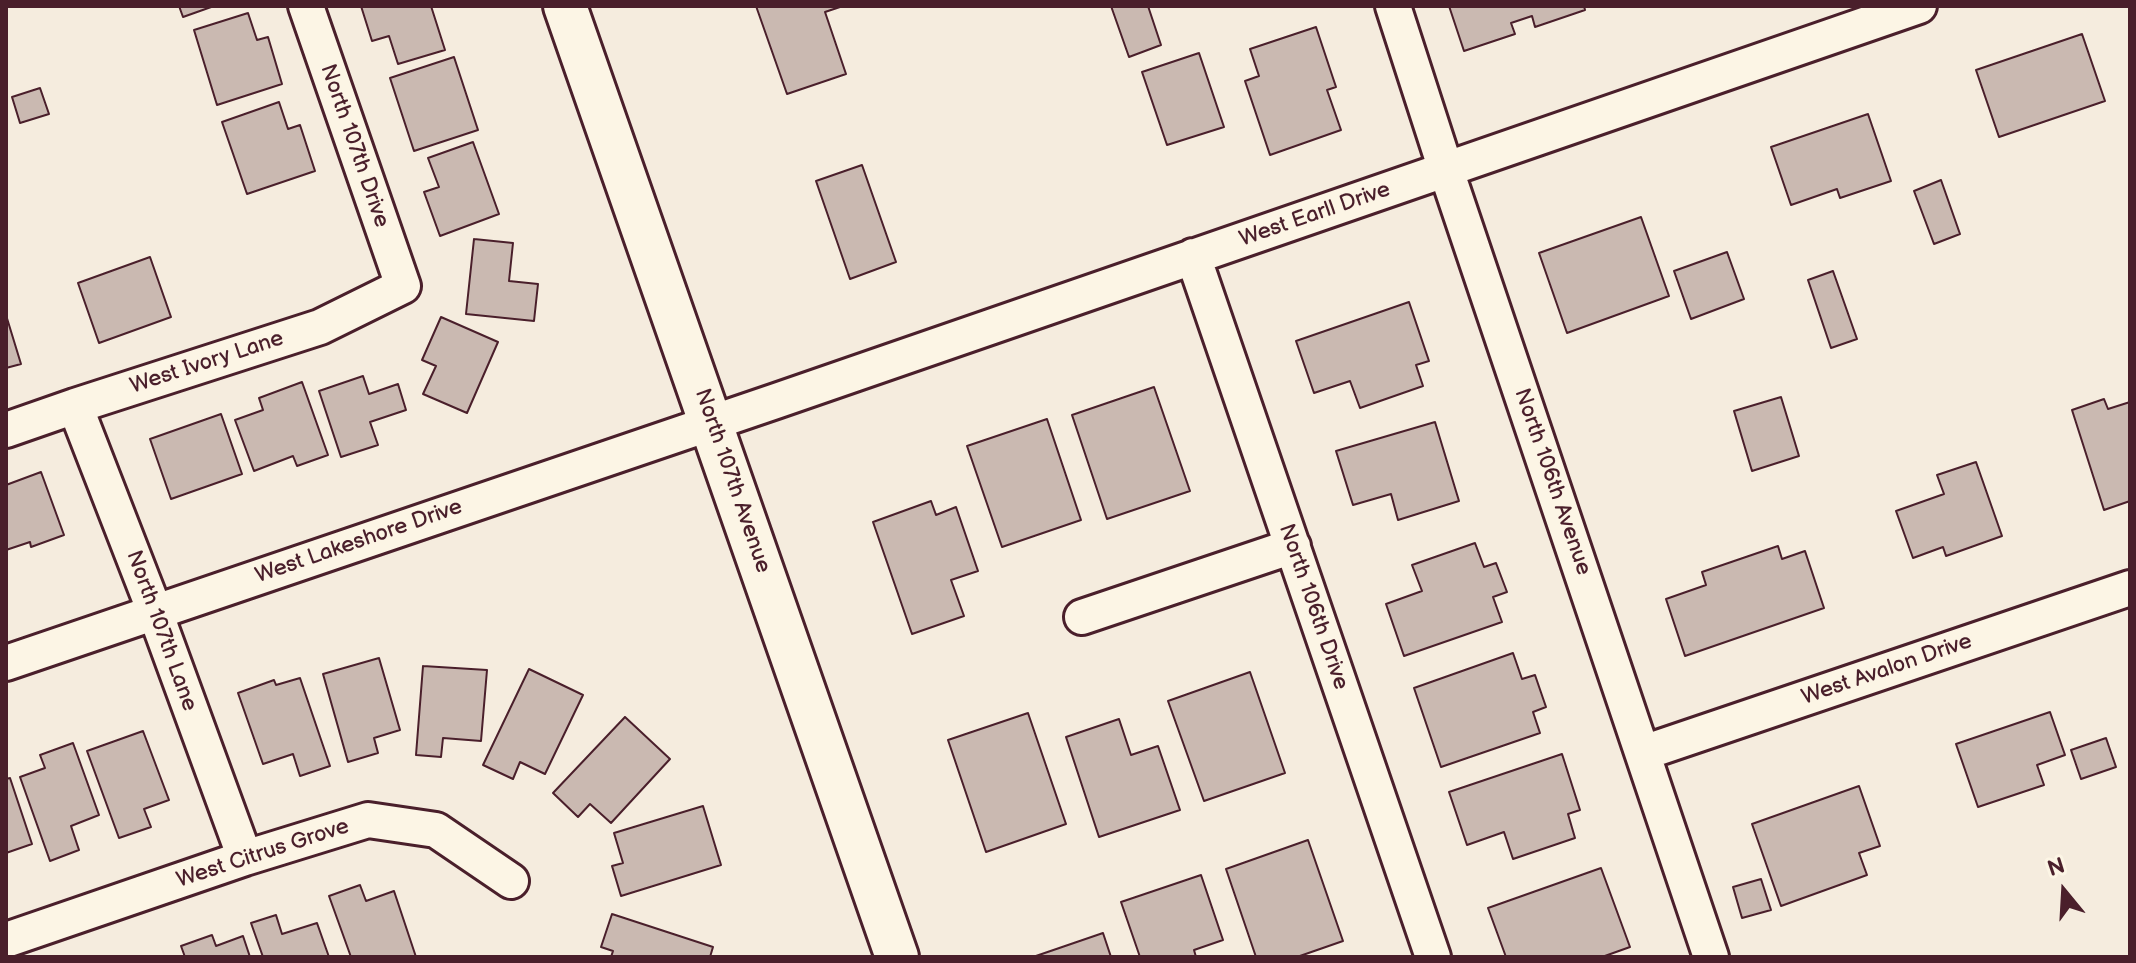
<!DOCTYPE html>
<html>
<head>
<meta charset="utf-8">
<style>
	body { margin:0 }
	#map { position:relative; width:2136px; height:963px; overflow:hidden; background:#f5ecde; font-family:"Balsamiq Sans",sans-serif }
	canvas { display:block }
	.frame { position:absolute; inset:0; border:8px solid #4a1f2b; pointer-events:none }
	.north { position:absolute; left:2024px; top:851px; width:80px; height:80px; -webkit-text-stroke:6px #fcf5e5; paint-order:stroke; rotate:342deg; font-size:22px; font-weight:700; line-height:32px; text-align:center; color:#4a1f2b }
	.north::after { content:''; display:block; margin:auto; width:28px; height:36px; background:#4a1f2b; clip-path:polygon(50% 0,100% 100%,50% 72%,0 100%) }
</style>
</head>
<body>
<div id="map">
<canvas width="2136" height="963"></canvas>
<div class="frame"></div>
<div class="north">N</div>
</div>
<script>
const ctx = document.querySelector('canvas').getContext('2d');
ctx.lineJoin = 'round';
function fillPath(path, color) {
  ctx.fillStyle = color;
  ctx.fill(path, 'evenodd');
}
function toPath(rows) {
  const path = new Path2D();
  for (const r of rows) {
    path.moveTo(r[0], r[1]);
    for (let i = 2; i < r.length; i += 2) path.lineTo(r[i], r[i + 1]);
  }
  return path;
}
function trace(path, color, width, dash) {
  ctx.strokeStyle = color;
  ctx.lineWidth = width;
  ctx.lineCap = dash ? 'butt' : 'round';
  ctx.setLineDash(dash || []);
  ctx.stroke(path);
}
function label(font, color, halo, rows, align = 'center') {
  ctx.font = font + ' "Balsamiq Sans",sans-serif';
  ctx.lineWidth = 6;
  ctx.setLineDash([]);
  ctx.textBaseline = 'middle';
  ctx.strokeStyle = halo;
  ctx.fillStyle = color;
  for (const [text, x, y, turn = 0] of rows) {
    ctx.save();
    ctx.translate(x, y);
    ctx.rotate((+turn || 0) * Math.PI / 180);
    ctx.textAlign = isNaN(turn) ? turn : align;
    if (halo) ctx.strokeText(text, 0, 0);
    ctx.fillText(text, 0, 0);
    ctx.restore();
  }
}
const building = toPath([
	[179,6,214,6,183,17,179,6],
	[361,6,431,6,445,50,398,64,389,36,372,41,361,6],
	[756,6,843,6,825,12,846,74,787,94,756,6],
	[1111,6,1148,6,1161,45,1129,57,1111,6],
	[1449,6,1584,6,1585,10,1535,27,1532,16,1511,23,1515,34,1464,51,1449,6],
	[248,13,257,40,268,37,282,84,217,105,194,30,248,13],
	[1316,27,1336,87,1327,90,1341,130,1270,155,1245,81,1259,76,1250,49,1316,27],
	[2082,34,2105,101,1999,137,1976,70,2082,34],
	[1199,53,1224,127,1167,145,1142,72,1199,53],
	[454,57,478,130,414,151,390,78,454,57],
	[40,88,49,114,20,123,12,97,40,88],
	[279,102,288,129,300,125,315,171,247,194,222,122,279,102],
	[1868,114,1891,181,1840,198,1837,189,1791,205,1771,147,1868,114],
	[473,142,499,214,440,236,424,192,439,187,428,158,473,142],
	[862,165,896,262,850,279,816,181,862,165],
	[1941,180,1960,234,1934,244,1914,191,1941,180],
	[1641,217,1669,296,1567,333,1539,253,1641,217],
	[474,239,513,243,509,281,538,284,534,321,466,314,474,239],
	[1727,252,1744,299,1691,319,1674,271,1727,252],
	[150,257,171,317,99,343,78,283,150,257],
	[1833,271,1857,339,1831,348,1808,280,1833,271],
	[1409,302,1429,361,1416,365,1423,386,1360,408,1350,381,1314,393,1296,341,1409,302],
	[6,315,21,364,6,368,6,315],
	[441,317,498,342,467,413,423,394,436,366,422,360,441,317],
	[363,376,369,394,398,384,406,410,370,422,378,445,341,457,319,391,363,376],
	[302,382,328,455,297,466,293,456,254,471,235,420,263,410,259,398,302,382],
	[1154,387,1190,491,1107,519,1072,415,1154,387],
	[1781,397,1799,456,1752,471,1734,411,1781,397],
	[2104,399,2108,409,2130,402,2130,501,2104,510,2072,410,2104,399],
	[221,414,242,474,171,499,150,439,221,414],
	[1047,419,1081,520,1002,547,967,446,1047,419],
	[1435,422,1459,501,1398,520,1391,494,1353,505,1336,451,1435,422],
	[1976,462,2002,536,1946,556,1943,547,1913,558,1896,511,1944,494,1937,475,1976,462],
	[41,472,64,535,31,547,30,542,6,550,6,485,41,472],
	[931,501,936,515,956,507,978,571,951,580,964,616,912,634,873,522,931,501],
	[1475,543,1484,567,1496,563,1507,592,1493,597,1502,622,1404,656,1386,604,1422,591,1412,565,1475,543],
	[1778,546,1782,559,1805,551,1824,608,1685,656,1666,599,1706,585,1702,572,1778,546],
	[1513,653,1522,679,1535,675,1546,707,1533,712,1540,733,1441,767,1414,688,1513,653],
	[379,658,400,730,374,738,378,753,348,762,323,674,379,658],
	[423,666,487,670,481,741,443,738,441,757,416,755,423,666],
	[529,669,583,695,545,774,520,762,513,779,483,765,529,669],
	[1250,672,1285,773,1204,801,1168,701,1250,672],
	[300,678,330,766,300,776,293,754,263,764,238,693,274,680,276,685,300,678],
	[2050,712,2065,755,2037,765,2044,785,1978,807,1956,744,2050,712],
	[1028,713,1066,824,986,852,948,740,1028,713],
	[625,717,670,759,611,823,590,804,578,817,553,793,625,717],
	[1119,719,1131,755,1158,746,1180,810,1099,837,1066,737,1119,719],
	[143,731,169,800,144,809,151,827,119,838,87,751,143,731],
	[2106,738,2116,767,2081,779,2071,750,2106,738],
	[73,743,99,815,71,826,79,850,50,861,20,777,45,768,40,755,73,743],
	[1562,754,1580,810,1568,814,1575,838,1513,859,1504,832,1467,845,1449,792,1562,754],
	[10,778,32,844,6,853,6,779,10,778],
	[1859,786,1880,846,1859,853,1867,875,1781,906,1752,824,1859,786],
	[703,806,721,865,621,896,612,866,623,863,614,833,703,806],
	[1308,840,1343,941,1297,957,1256,957,1226,869,1308,840],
	[1601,868,1630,947,1602,957,1506,957,1488,908,1601,868],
	[1201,875,1223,940,1194,950,1196,957,1140,957,1121,902,1201,875],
	[1761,879,1771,910,1742,918,1733,887,1761,879],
	[360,885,366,901,394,891,416,957,351,957,329,896,360,885],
	[612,914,713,947,710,957,611,957,613,951,601,947,612,914],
	[276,915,282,934,317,923,329,957,263,957,251,923,276,915],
	[1103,933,1111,957,1033,957,1103,933],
	[212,935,216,946,243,936,250,957,185,957,181,946,212,935]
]);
fillPath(building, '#cab9b1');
trace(building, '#4a1f2b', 2);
const minor = toPath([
	[1393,6,1446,170,1711,957],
	[1193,256,1433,957],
	[75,406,155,612,245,858],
	[6,430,75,406,320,327,403,286,306,6],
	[1082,617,1293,546],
	[6,663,776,401,1919,6],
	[1643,753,2130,588],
	[6,940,245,858,368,820,436,830,511,881]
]);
const major = toPath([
	[565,6,897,957]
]);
trace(minor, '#4a1f2b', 40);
trace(major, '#4a1f2b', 48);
trace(minor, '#fcf5e5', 34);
trace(major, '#fcf5e5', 42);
label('22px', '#4a1f2b', '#fcf5e5', [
	["North 107th Drive",354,146,71],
	["West Earll Drive",1315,215,-19],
	["West Ivory Lane",207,363,-18],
	["North 107th Avenue",732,481,71],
	["North 106th Avenue",1552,482,71],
	["West Lakeshore Drive",359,542,-19],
	["North 106th Drive",1313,607,71],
	["North 107th Lane",161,631,70],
	["West Avalon Drive",1887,670,-19],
	["West Citrus Grove",263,854,-18]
]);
</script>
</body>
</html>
